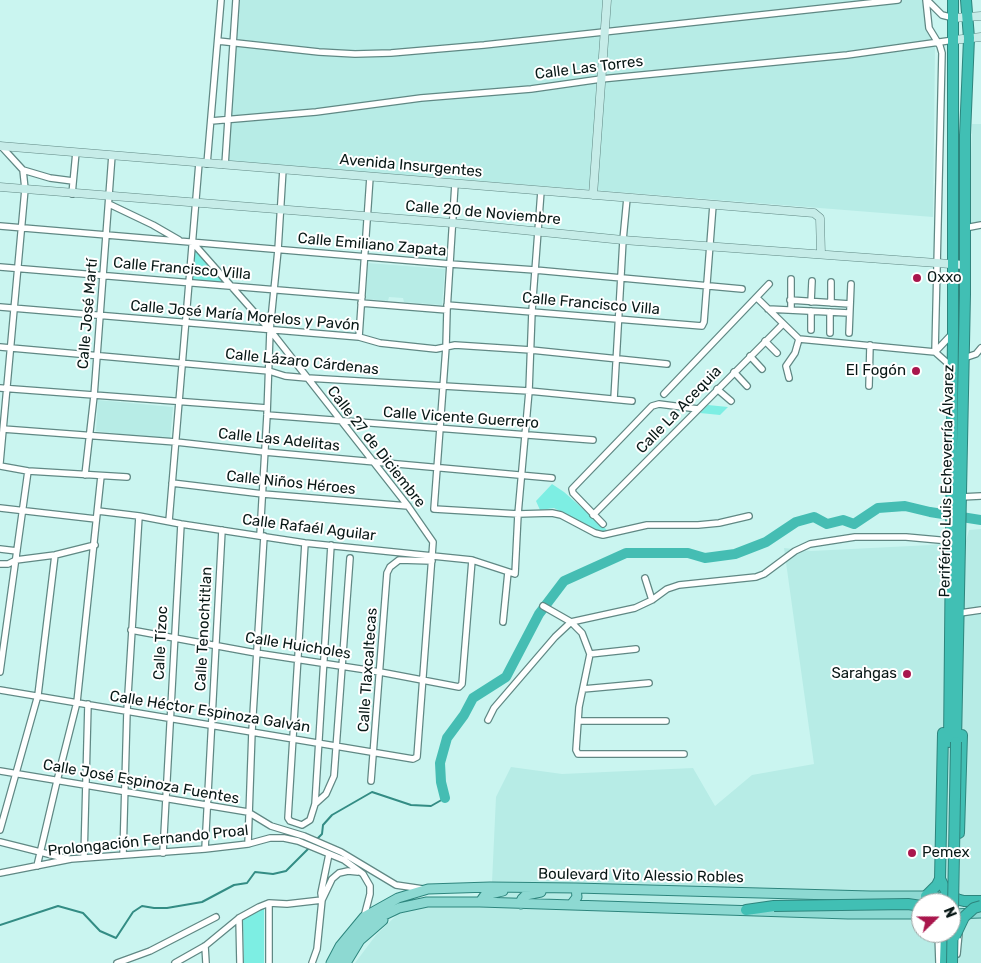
<!DOCTYPE html>
<html>
<head>
<meta charset="utf-8">
<style>
	body { margin:0 }
	#map { position:relative; width:981px; height:963px; overflow:hidden; background:#caf5f0; font-family:Rubik,sans-serif }
	canvas { display:block }
	.north { position:absolute; left:911px; top:893px; width:50px; height:50px; box-sizing:border-box; background:#fff; border:1px solid #9ca3a2; border-radius:50%; rotate:68deg; font-size:14px; font-weight:700; line-height:20px; text-align:center; color:#081816 }
	.north::after { content:''; display:block; margin:auto; width:18px; height:22px; background:#a9164c; clip-path:polygon(50% 0,100% 100%,50% 72%,0 100%) }
</style>
</head>
<body>
<div id="map">
<canvas width="981" height="963"></canvas>
<div class="north">N</div>
</div>
<script>
const ctx = document.querySelector('canvas').getContext('2d');
ctx.lineJoin = 'round';
function fillPath(path, color) {
  ctx.fillStyle = color;
  ctx.fill(path, 'evenodd');
}
function toPath(rows) {
  const path = new Path2D();
  for (const r of rows) {
    path.moveTo(r[0], r[1]);
    for (let i = 2; i < r.length; i += 2) path.lineTo(r[i], r[i + 1]);
  }
  return path;
}
function trace(path, color, width, dash) {
  ctx.strokeStyle = color;
  ctx.lineWidth = width;
  ctx.lineCap = dash ? 'butt' : 'round';
  ctx.setLineDash(dash || []);
  ctx.stroke(path);
}
function label(font, color, halo, rows, align = 'center') {
  ctx.font = font + ' Rubik,sans-serif';
  ctx.lineWidth = 4;
  ctx.setLineDash([]);
  ctx.textBaseline = 'middle';
  ctx.strokeStyle = halo;
  ctx.fillStyle = color;
  for (const [text, x, y, turn = 0] of rows) {
    ctx.save();
    ctx.translate(x, y);
    ctx.rotate((+turn || 0) * Math.PI / 180);
    ctx.textAlign = isNaN(turn) ? turn : align;
    if (halo) ctx.strokeText(text, 0, 0);
    ctx.fillText(text, 0, 0);
    ctx.restore();
  }
}
fillPath(toPath([
	[236,0,927,0,930,28,939,42,935,47,933,217,227,161],
	[972,124,981,124,981,223,969,223],
	[368,263,445,269,442,305,404,302,403,298,389,297,388,301,366,299],
	[98,400,173,407,170,440,96,431],
	[981,529,981,963,355,963,376,935,402,910,423,904,491,904,496,797,511,767,562,774,693,768,715,806,752,775,814,764,784,548,811,551,931,545,966,541,969,530],
	[921,903,951,903,951,933,921,933]
]), '#b7ece6');
fillPath(toPath([
	[195,250,223,282,193,280],
	[708,405,728,407,720,415,700,413],
	[552,484,564,492,608,531,603,534,554,508,540,510,536,501],
	[264,906,264,963,244,963,243,919]
]), '#7deee3');
trace(toPath([
	[317,839,322,834,323,825,332,815,372,792,411,805,431,806,445,798],
	[0,925,58,906,83,913,100,931,116,938,133,912,142,906,154,908,167,908,202,902,234,885,247,883,255,872,273,874,286,871,309,848]
]), '#338c84', 2);
trace(toPath([
	[445,798,441,782,440,763,447,738,464,715,473,698,506,677,539,614,564,581,626,553,688,553,705,558,735,554,766,542,796,522,814,517,827,524,843,520,854,524,878,508,905,506,930,512,981,520]
]), '#45bdb3', 10);
const street = toPath([
	[926,0,929,28,940,46,942,53,935,352],
	[927,0,942,15,954,18],
	[218,41,319,52,355,54,391,53,484,45,898,0],
	[211,121,316,112,421,98,531,89,601,79,847,55,954,40],
	[1,146,23,170,50,178,73,181],
	[207,164,221,0],
	[225,165,236,0],
	[455,184,447,310,446,347,434,509,518,514,552,513,561,515,595,533,603,535,647,525,698,525,719,523,749,516],
	[72,194,76,152],
	[109,204,153,225,179,240],
	[0,226,450,264,535,270,742,289],
	[965,228,981,225],
	[0,267,362,297],
	[757,298,799,339,935,352,952,367],
	[790,300,850,304],
	[811,302,812,281],
	[361,303,447,310],
	[831,303,831,282],
	[447,305,702,326,704,322,713,205],
	[0,307,359,337,380,343,436,349,455,345,531,350,667,364],
	[768,309,849,313],
	[791,310,791,279],
	[811,330,811,311],
	[830,333,830,312],
	[849,333,851,284],
	[359,337,370,177],
	[765,341,777,353],
	[0,347,269,371,285,376,307,378,529,391,632,401],
	[935,352,953,333],
	[750,356,762,369],
	[964,358,976,354,981,348],
	[734,372,747,386],
	[789,378,786,366,795,353,799,339],
	[869,386,870,345],
	[0,388,267,408],
	[717,389,731,401],
	[664,394,769,284],
	[614,399,623,240,627,198],
	[267,415,593,440],
	[3,429,176,442,265,452,552,478],
	[0,463,25,189,23,170],
	[0,466,28,471,127,477],
	[85,475,94,396,112,155],
	[172,483,263,494,408,506],
	[961,497,981,496],
	[0,508,96,519],
	[98,511,139,516,181,524,305,543,472,560,515,574,518,514,529,391,532,311,541,191],
	[593,515,783,324],
	[169,521,199,163],
	[603,524,573,493,572,489,652,406,659,404,698,409],
	[260,535,267,415,270,330,278,250,283,169],
	[305,543,288,818,290,821,302,825,310,820,315,804,331,545],
	[0,549,17,551],
	[0,564,8,564,16,560,55,555,95,545],
	[645,578,652,600],
	[543,606,571,622,582,633,590,654,579,707,576,750,578,754,684,754],
	[960,613,981,610],
	[503,622,508,572],
	[571,622,635,608,652,600,667,589,679,585,756,577,764,574,795,551,810,544,855,537,906,537,950,541],
	[131,630,256,653,380,672,459,687,462,684,472,560],
	[590,654,636,649],
	[0,672,28,471],
	[583,689,649,683],
	[0,690,413,759,417,757,433,542,408,506,270,330,193,243],
	[488,720,494,708,555,637,571,622],
	[578,721,666,721],
	[0,771,248,812,271,826,304,836,341,852,396,885,423,889],
	[371,781,387,573,390,567,399,560,432,561],
	[315,804,326,794,334,776,350,558],
	[0,830,38,695,55,555],
	[0,842,68,859],
	[248,844,252,731,264,536],
	[205,849,222,530],
	[163,853,181,524],
	[123,855,127,711,139,516],
	[84,858,88,704],
	[37,866,57,781,77,702,101,476],
	[0,873,71,859,205,849,248,844,270,838,284,838,298,841,344,860,363,874,370,886,370,894,364,917],
	[322,900,321,893,329,854],
	[239,918,240,963],
	[938,933,939,963],
	[205,946,206,963],
	[957,954,959,933],
	[117,963,150,951,216,917],
	[175,963,205,946,239,918,259,907,269,903,287,904,322,900],
	[269,963,269,903],
	[312,963,317,949,322,900,332,879,339,873,348,871,358,872]
]);
const secondary = toPath([
	[954,18,981,16],
	[954,40,981,37],
	[0,146,814,213,820,218,821,254],
	[0,187,452,223,623,240,964,265],
	[593,195,607,0]
]);
const primary = toPath([
	[480,902,485,895,503,891],
	[521,904,522,899,526,895,541,892],
	[571,905,577,897,576,888],
	[951,914,981,913],
	[331,963,340,946,364,917,398,898,428,889,490,887,576,888,870,896,926,896,958,899],
	[338,963,349,944,359,931,376,919,399,908,427,902,480,902,848,914,921,914],
	[346,963,360,940,383,920]
]);
const highway = toPath([
	[949,742,953,333,953,0],
	[956,742,965,294,965,135,969,38,966,0],
	[959,833,962,735],
	[940,879,946,891,956,899,964,901,981,901],
	[926,896,937,885,940,879,943,733],
	[746,910,774,906],
	[945,963,946,933]
]);
trace(street, '#608884', 8);
trace(secondary, '#608884', 9);
trace(primary, '#2d857d', 11);
trace(highway, '#2d857d', 12);
trace(street, '#fff', 5.5);
trace(secondary, '#c6ece8', 8);
trace(primary, '#8dd9d2', 9);
trace(highway, '#41bfb4', 10);
const highwayBridge = toPath([
	[774,906,908,904,921,906],
	[955,936,964,917,974,908,981,906],
	[952,963,956,742]
]);
trace(highwayBridge, '#2d857d', 12, []);
trace(highwayBridge, '#41bfb4', 10);
for (const [x, y, r, color] of [
	[917,278,5,"#a9164c"],
	[916,371,5,"#a9164c"],
	[907,674,5,"#a9164c"],
	[912,853,5,"#a9164c"]
]) {
  const dot = new Path2D();
  dot.arc(x, y, r, 0, 2 * Math.PI);
  ctx.fillStyle = color;
  ctx.fill(dot);
  trace(dot, '#fff', 2);
}
label('15px', '#081816', '#fff', [
	["Calle Las Torres",589,68,-7],
	["Avenida Insurgentes",411,166,5],
	["Calle 20 de Noviembre",483,213,5],
	["Calle Emiliano Zapata",372,245,5],
	["Calle Francisco Villa",182,269,5],
	["Calle Francisco Villa",591,304,5],
	["Calle José Martí",88,314,-85],
	["Calle José María Morelos y Pavón",245,316,5],
	["Calle Lázaro Cárdenas",302,362,6],
	["Calle La Acequia",679,410,-46],
	["Calle Vicente Guerrero",461,418,4],
	["Calle Las Adelitas",279,440,6],
	["Calle 27 de Diciembre",376,447,52],
	["Periférico Luis Echeverría Álvarez",947,481,-89],
	["Calle Niños Héroes",291,483,6],
	["Calle Rafaél Aguilar",309,528,7],
	["Calle Tenochtitlan",204,629,-87],
	["Calle Tízoc",161,643,-87],
	["Calle Huicholes",298,646,9],
	["Calle Tlaxcaltecas",368,670,-86],
	["Calle Héctor Espinoza Galván",210,712,9],
	["Calle José Espinoza Fuentes",141,782,10],
	["Prolongación Fernando Proal",148,841,-6],
	["Boulevard Vito Alessio Robles",641,876,1]
]);
label('15px', '#081816', '#fff', [
	["Oxxo",927,278],
	["El Fogón",906,371,"right"],
	["Sarahgas",897,674,"right"],
	["Pemex",922,853]
], 'left');
</script>
</body>
</html>
